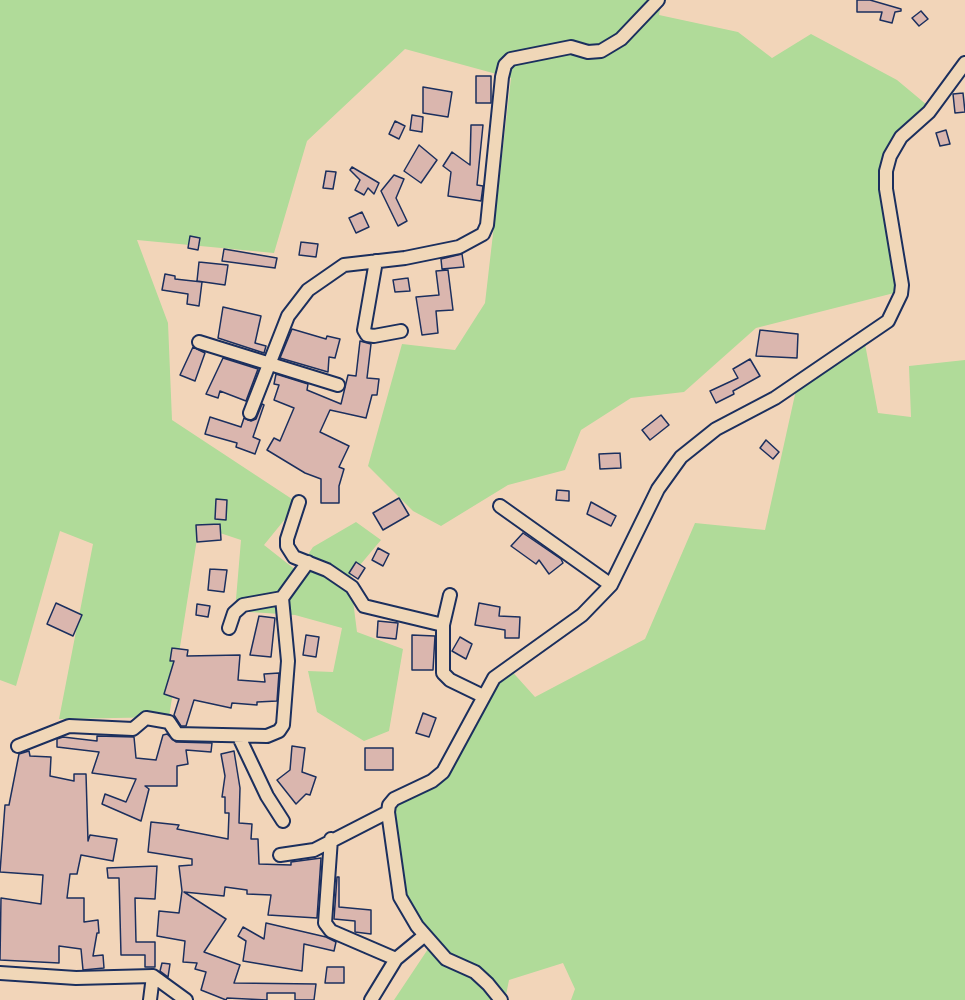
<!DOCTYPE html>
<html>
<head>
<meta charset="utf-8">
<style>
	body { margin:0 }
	canvas { display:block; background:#f2d5b9 }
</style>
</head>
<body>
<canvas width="965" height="1000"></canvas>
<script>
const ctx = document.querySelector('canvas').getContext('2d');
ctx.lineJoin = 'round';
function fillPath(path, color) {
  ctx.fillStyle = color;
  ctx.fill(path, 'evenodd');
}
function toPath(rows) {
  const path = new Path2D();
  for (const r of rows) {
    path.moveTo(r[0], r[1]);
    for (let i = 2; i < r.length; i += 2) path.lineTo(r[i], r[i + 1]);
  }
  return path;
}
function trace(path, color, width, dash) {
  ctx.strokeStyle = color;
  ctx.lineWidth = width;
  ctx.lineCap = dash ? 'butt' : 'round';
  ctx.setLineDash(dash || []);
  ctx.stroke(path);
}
fillPath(toPath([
	[0,0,662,0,659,15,738,32,772,58,811,34,897,80,927,105,894,154,885,194,902,291,756,328,684,392,631,398,581,430,565,470,508,485,441,526,413,511,368,466,402,344,455,350,485,303,511,78,405,49,307,141,274,253,137,240,168,323,172,420,298,503,264,545,297,571,313,547,356,522,381,540,350,577,357,632,403,649,389,731,364,741,317,712,308,671,333,672,342,628,295,615,235,611,241,540,199,526,169,717,59,719,93,544,60,531,16,686,0,680],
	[865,344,878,413,911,417,909,366,965,360,965,1000,571,1000,575,989,563,963,509,980,505,1000,394,1000,428,949,399,900,392,806,453,760,480,691,508,667,535,697,645,639,695,523,765,530,796,390]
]), '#b0db99');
const building = toPath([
	[857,0,870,0,901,9,901,11,895,12,892,23,880,20,882,12,857,12,857,0],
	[921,11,928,19,919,26,912,18,921,11],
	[476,76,491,76,491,103,476,103,476,76],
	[423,87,452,92,448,117,423,113,423,87],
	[963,93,965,112,955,113,953,94,963,93],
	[412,115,423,117,422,132,410,130,412,115],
	[395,121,405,126,399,139,389,134,395,121],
	[471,125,483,125,477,185,483,186,481,201,448,196,451,172,443,166,452,152,470,165,471,125],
	[946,130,950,144,940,146,936,133,946,130],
	[419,145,437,160,421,183,404,171,419,145],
	[352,167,379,183,374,194,368,188,364,195,355,190,360,180,350,170,352,167],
	[326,171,336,172,333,189,323,188,326,171],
	[394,175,404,179,396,198,407,221,398,226,381,191,394,175],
	[362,212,369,227,356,233,349,218,362,212],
	[190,236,200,238,198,250,188,248,190,236],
	[301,242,318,244,316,257,299,255,301,242],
	[224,249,277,258,275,268,222,261,224,249],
	[462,254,464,267,442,269,441,259,462,254],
	[199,262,228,265,225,285,197,281,199,262],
	[448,270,453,310,436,311,438,333,422,335,416,297,439,295,436,271,448,270],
	[165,274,175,276,175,279,202,282,199,306,187,304,188,294,162,290,165,274],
	[408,278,410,291,395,292,393,280,408,278],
	[223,307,261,316,255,343,266,346,264,353,218,338,223,307],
	[292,329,326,339,327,336,340,339,335,358,329,357,328,372,280,358,292,329],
	[760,330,798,334,797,358,756,356,760,330],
	[360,341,371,344,367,378,379,379,377,395,372,395,366,418,330,410,320,432,349,446,339,467,344,469,339,486,339,503,321,503,321,479,305,473,267,450,274,438,280,441,294,408,274,400,279,385,274,384,276,374,308,384,307,390,341,404,348,375,356,376,360,341],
	[193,347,205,353,195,381,180,375,193,347],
	[223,358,258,369,246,401,220,391,218,398,206,394,223,358],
	[750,359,760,376,733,391,734,394,716,403,710,391,738,378,733,369,750,359],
	[262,404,264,405,253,437,260,440,255,454,236,447,237,443,205,434,210,417,241,427,244,418,251,421,256,419,262,404],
	[661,415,669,425,650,440,642,430,661,415],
	[766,440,779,452,773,459,760,448,766,440],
	[620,453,621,468,600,469,599,454,620,453],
	[557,490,569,491,569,501,556,500,557,490],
	[399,498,409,515,383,530,373,513,399,498],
	[216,499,227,500,226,520,215,519,216,499],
	[591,502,616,516,611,526,587,514,591,502],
	[220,524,221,540,197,542,196,525,220,524],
	[523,533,561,559,563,563,549,574,539,560,536,564,511,546,523,533],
	[378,548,389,554,383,566,372,560,378,548],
	[356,562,365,568,358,579,349,573,356,562],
	[210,569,227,570,224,592,208,590,210,569],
	[56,603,82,615,73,636,47,624,56,603],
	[479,603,500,607,499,616,520,617,519,638,505,638,505,630,475,625,479,603],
	[197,604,210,606,208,617,196,615,197,604],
	[259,616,275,618,271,657,250,655,259,616],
	[378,621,398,623,396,639,377,637,378,621],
	[306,635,319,637,316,657,303,655,306,635],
	[412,635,435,636,433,670,412,670,412,635],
	[460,637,472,644,466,659,452,651,460,637],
	[172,648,188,650,187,656,240,655,238,680,265,682,264,674,279,673,277,701,257,702,257,705,232,703,231,708,194,700,186,726,181,726,174,715,179,699,164,694,174,661,170,661,172,648],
	[423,713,436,718,429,737,416,733,423,713],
	[167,734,176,742,212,743,211,752,186,750,188,764,177,766,177,786,145,786,149,789,141,821,102,804,105,794,126,802,136,779,92,773,99,752,57,747,57,739,63,737,97,741,97,736,134,737,136,758,156,760,163,735,167,734],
	[292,746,305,748,302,772,316,777,310,795,306,794,296,804,277,780,290,770,292,746],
	[365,748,393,748,393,770,365,770,365,748],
	[29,751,30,756,51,757,50,776,74,781,74,774,86,774,88,841,90,835,117,839,113,861,81,855,77,874,70,874,67,898,84,898,84,922,98,920,99,933,97,933,93,956,103,955,104,968,83,970,81,949,59,946,59,963,0,960,1,898,41,904,43,875,0,872,5,805,9,805,19,754,29,751],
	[234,751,240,788,239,823,252,824,251,839,258,839,259,864,291,865,291,862,321,858,317,918,268,915,271,895,247,894,247,890,225,887,224,896,184,892,226,919,204,952,240,965,234,983,316,984,314,1000,295,1000,295,993,267,993,267,1000,227,998,226,1000,201,990,206,972,195,969,197,963,183,962,185,941,157,936,159,911,179,913,182,891,179,866,192,865,192,859,148,852,151,822,179,825,177,829,228,839,229,813,225,813,225,797,222,797,225,776,221,754,234,751],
	[157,866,155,899,135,898,136,942,155,942,155,967,145,967,145,955,121,955,119,878,108,878,107,868,157,866],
	[337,877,339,877,339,907,371,910,371,934,355,932,355,921,334,919,337,877],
	[266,923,326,937,336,942,334,951,304,944,302,971,243,961,246,941,238,936,243,927,264,939,266,923],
	[162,963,170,964,168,977,160,971,162,963],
	[327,967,344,967,344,983,325,983,327,967]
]);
fillPath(building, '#dab6ae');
trace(building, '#1b2f5e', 1.5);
const street = toPath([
	[376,261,364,330,367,335,374,336,401,331],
	[199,342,338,385],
	[250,413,288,316,308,290,344,265,405,258,459,247,483,234,487,225,502,77,505,65,511,59,571,47,588,52,601,51,621,39,658,0],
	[299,502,287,539,287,546,294,557,327,570,352,587,364,606,443,625],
	[500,506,611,585],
	[450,595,443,625,443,673,450,680,483,696],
	[229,628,234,613,243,605,282,598,308,562],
	[239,737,267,796,283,821],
	[18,746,69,726,133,729,146,718,169,722,177,734,267,736,279,731,283,725,288,661,282,598],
	[331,839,325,923,331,931,396,959],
	[280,855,314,850,388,812],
	[0,973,76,978,153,976,186,1000],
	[150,1000,153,976],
	[371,1000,396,959,425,935],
	[501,1000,488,984,475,972,446,959,417,926,400,897,388,812,389,805,394,799,432,781,443,772,494,678,582,615,611,585,658,489,681,457,716,429,775,398,888,321,901,294,902,285,886,189,886,171,890,156,901,137,929,112,965,63]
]);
trace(street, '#1b2f5e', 16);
trace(street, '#f0d7b8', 12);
</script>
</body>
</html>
